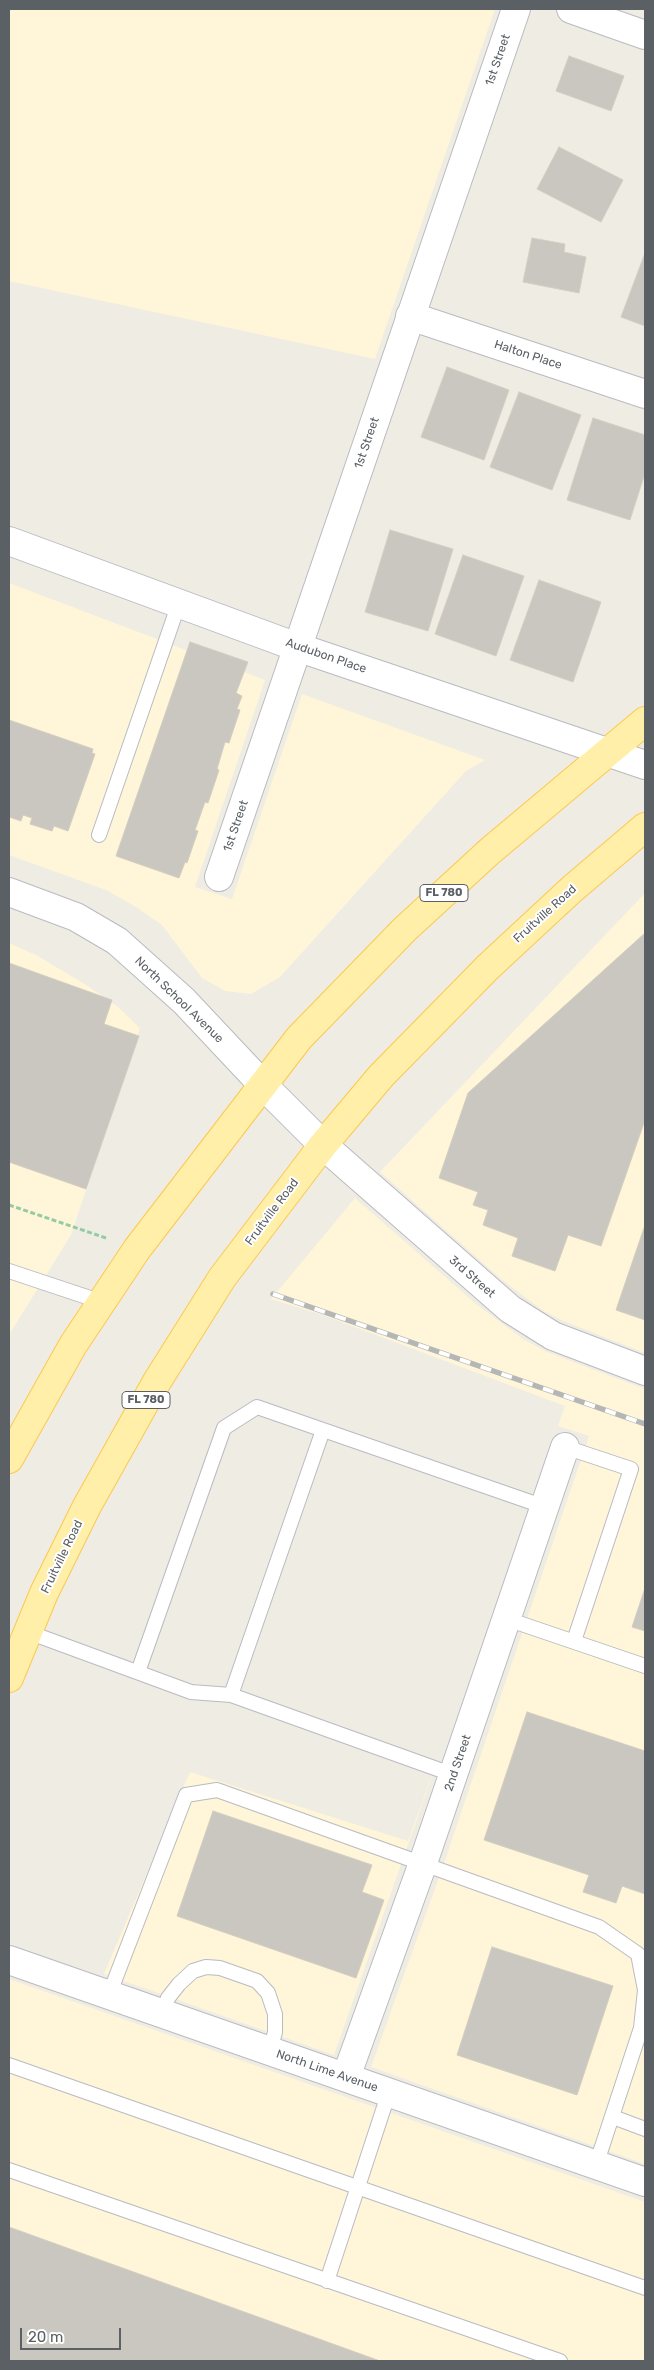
<!DOCTYPE html>
<html>
<head>
<meta charset="utf-8">
<style>
	body { margin:0 }
	#map { position:relative; width:654px; height:2370px; overflow:hidden; background:#efece3; font-family:Rubik,sans-serif }
	canvas { display:block }
	.frame { position:absolute; inset:0; border:10px solid #5b6065; pointer-events:none }
	.scale { position:absolute; left:20px; top:2328px; width:101px; height:22px; box-sizing:border-box; border:2px solid #5b6065; border-top:0; padding-left:6px; font-size:15px; line-height:18px; white-space:nowrap; color:#5b6065; -webkit-text-stroke:4px #fff; paint-order:stroke }
</style>
</head>
<body>
<div id="map">
<canvas width="654" height="2370"></canvas>
<div class="frame"></div>
<div class="scale">20 m</div>
</div>
<script>
const ctx = document.querySelector('canvas').getContext('2d');
ctx.lineJoin = 'round';
function fillPath(path, color) {
  ctx.fillStyle = color;
  ctx.fill(path, 'evenodd');
}
function toPath(rows) {
  const path = new Path2D();
  for (const r of rows) {
    path.moveTo(r[0], r[1]);
    for (let i = 2; i < r.length; i += 2) path.lineTo(r[i], r[i + 1]);
  }
  return path;
}
function trace(path, color, width, dash) {
  ctx.strokeStyle = color;
  ctx.lineWidth = width;
  ctx.lineCap = dash ? 'butt' : 'round';
  ctx.setLineDash(dash || []);
  ctx.stroke(path);
}
function label(font, color, halo, rows, align = 'center') {
  ctx.font = font + ' Rubik,sans-serif';
  ctx.lineWidth = 4;
  ctx.setLineDash([]);
  ctx.textBaseline = 'middle';
  ctx.strokeStyle = halo;
  ctx.fillStyle = color;
  for (const [text, x, y, turn = 0] of rows) {
    ctx.save();
    ctx.translate(x, y);
    ctx.rotate((+turn || 0) * Math.PI / 180);
    ctx.textAlign = isNaN(turn) ? turn : align;
    if (halo) ctx.strokeText(text, 0, 0);
    ctx.fillText(text, 0, 0);
    ctx.restore();
  }
}
fillPath(toPath([
	[9,9,495,9,375,359,9,281],
	[9,583,265,680,195,887,232,899,302,694,485,760,466,771,280,977,251,994,225,991,202,978,162,925,136,907,106,890,9,855],
	[645,893,645,1353,561,1320,542,1310,501,1279,380,1172],
	[9,943,36,955,88,986,118,1007,140,1028,71,1235,9,1335],
	[355,1198,476,1304,523,1339,547,1352,645,1389,645,2164,371,2067,442,1869,589,1436,558,1426,565,1406,323,1315,271,1299],
	[442,1748,334,2055,104,1974,190,1772,408,1841],
	[9,1979,645,2202,645,2361,9,2361]
]), '#fff5d8');
const building = toPath([
	[569,56,624,76,611,111,556,91,569,56],
	[559,147,623,180,601,222,537,189,559,147],
	[532,238,565,244,564,252,586,257,579,293,523,282,532,238],
	[645,253,645,326,621,317,645,253],
	[447,367,509,390,484,460,421,437,447,367],
	[519,392,581,415,552,490,490,467,519,392],
	[593,418,645,435,645,473,630,520,567,500,593,418],
	[390,530,453,549,428,631,365,612,390,530],
	[463,555,524,576,496,656,435,634,463,555],
	[539,580,601,602,573,682,510,660,539,580],
	[190,642,248,662,236,693,242,696,237,709,240,710,229,743,225,742,217,769,219,770,208,803,205,802,195,830,198,831,187,863,185,862,179,878,116,856,190,642],
	[9,720,93,749,92,753,95,754,68,831,54,826,52,831,30,824,32,818,23,815,21,821,9,817,9,720],
	[645,933,645,1120,601,1246,568,1235,555,1271,512,1256,518,1238,483,1225,488,1210,473,1205,478,1192,439,1178,468,1093,645,933],
	[9,963,112,1000,104,1024,139,1036,86,1189,9,1162,9,963],
	[645,1225,645,1320,616,1310,645,1225],
	[645,1588,645,1631,632,1627,645,1588],
	[527,1712,645,1751,645,1894,622,1886,616,1903,583,1892,589,1875,484,1840,527,1712],
	[213,1811,372,1865,362,1892,384,1900,356,1978,177,1916,213,1811],
	[492,1947,613,1986,577,2095,457,2055,492,1947],
	[9,2227,380,2361,9,2361,9,2227]
]);
fillPath(building, '#cac7c0');
trace(building, '#d4cec1', 1);
const service = toPath([
	[99,835,179,603],
	[9,1271,102,1302],
	[565,1447,631,1469,574,1641],
	[507,1619,645,1666],
	[28,1632,191,1692,231,1695,454,1775],
	[138,1672,224,1428,257,1407,545,1507],
	[231,1695,323,1430],
	[109,1995,186,1795,217,1790,599,1927,638,1954,645,1990,641,2028,596,2165],
	[162,2013,168,1998,179,1984,193,1971,206,1967,220,1968,257,1981,268,1993,275,2014,275,2032,270,2051],
	[9,2065,645,2288],
	[613,2117,645,2129],
	[9,2170,560,2361],
	[327,2281,389,2092]
]);
const minor = toPath([
	[410,316,645,394],
	[9,541,297,647,645,765],
	[219,877,516,9],
	[323,1145,510,1309,553,1336,645,1371],
	[346,2077,423,1863,565,1447]
]);
const tertiary = toPath([
	[571,9,645,35],
	[9,892,76,917,117,941,184,1001,262,1084,323,1145],
	[9,1960,645,2182]
]);
const primary = toPath([
	[9,1459,73,1345,137,1249,299,1038,405,929,490,851,645,721],
	[9,1678,44,1593,87,1506,156,1383,222,1278,323,1145,381,1076,488,967,572,889,645,827]
]);
trace(service, '#b8bbc0', 16);
trace(minor, '#b8bbc0', 30);
trace(tertiary, '#b8bbc0', 30);
trace(primary, '#fdc84e', 30);
trace(toPath([
	[9,1205,106,1238]
]), '#95cba4', 3, [5, 2.5]);
trace(service, '#fff', 14);
trace(minor, '#fff', 28);
trace(tertiary, '#fff', 28);
trace(primary, '#ffefa8', 28);
const rail = toPath([
	[273,1294,645,1424]
]);
trace(rail, '#b5b6b6', 5.5);
trace(rail, '#fff', 4, [11]);
for (const [x, y, w] of [
	[444,893,48],
	[146,1400,48]
]) {
  const box = new Path2D();
  box.roundRect(x - w / 2, y - 8.5, w, 17, 4);
  ctx.fillStyle = '#fff';
  ctx.fill(box);
  trace(box, '#5b6065', 1);
}
label('bold 11px', '#5b6065', null, [
	["FL 780",444,893],
	["FL 780",146,1400]
]);
label('12px', '#5b6065', '#fff', [
	["1st Street",498,60,-71],
	["Halton Place",528,355,18],
	["1st Street",367,443,-71],
	["Audubon Place",326,656,19],
	["1st Street",236,826,-71],
	["Fruitville Road",545,914,-42],
	["North School Avenue",179,1000,44],
	["Fruitville Road",272,1212,-53],
	["3rd Street",472,1277,41],
	["Fruitville Road",62,1557,-64],
	["2nd Street",458,1763,-71],
	["North Lime Avenue",327,2071,19]
]);
</script>
</body>
</html>
